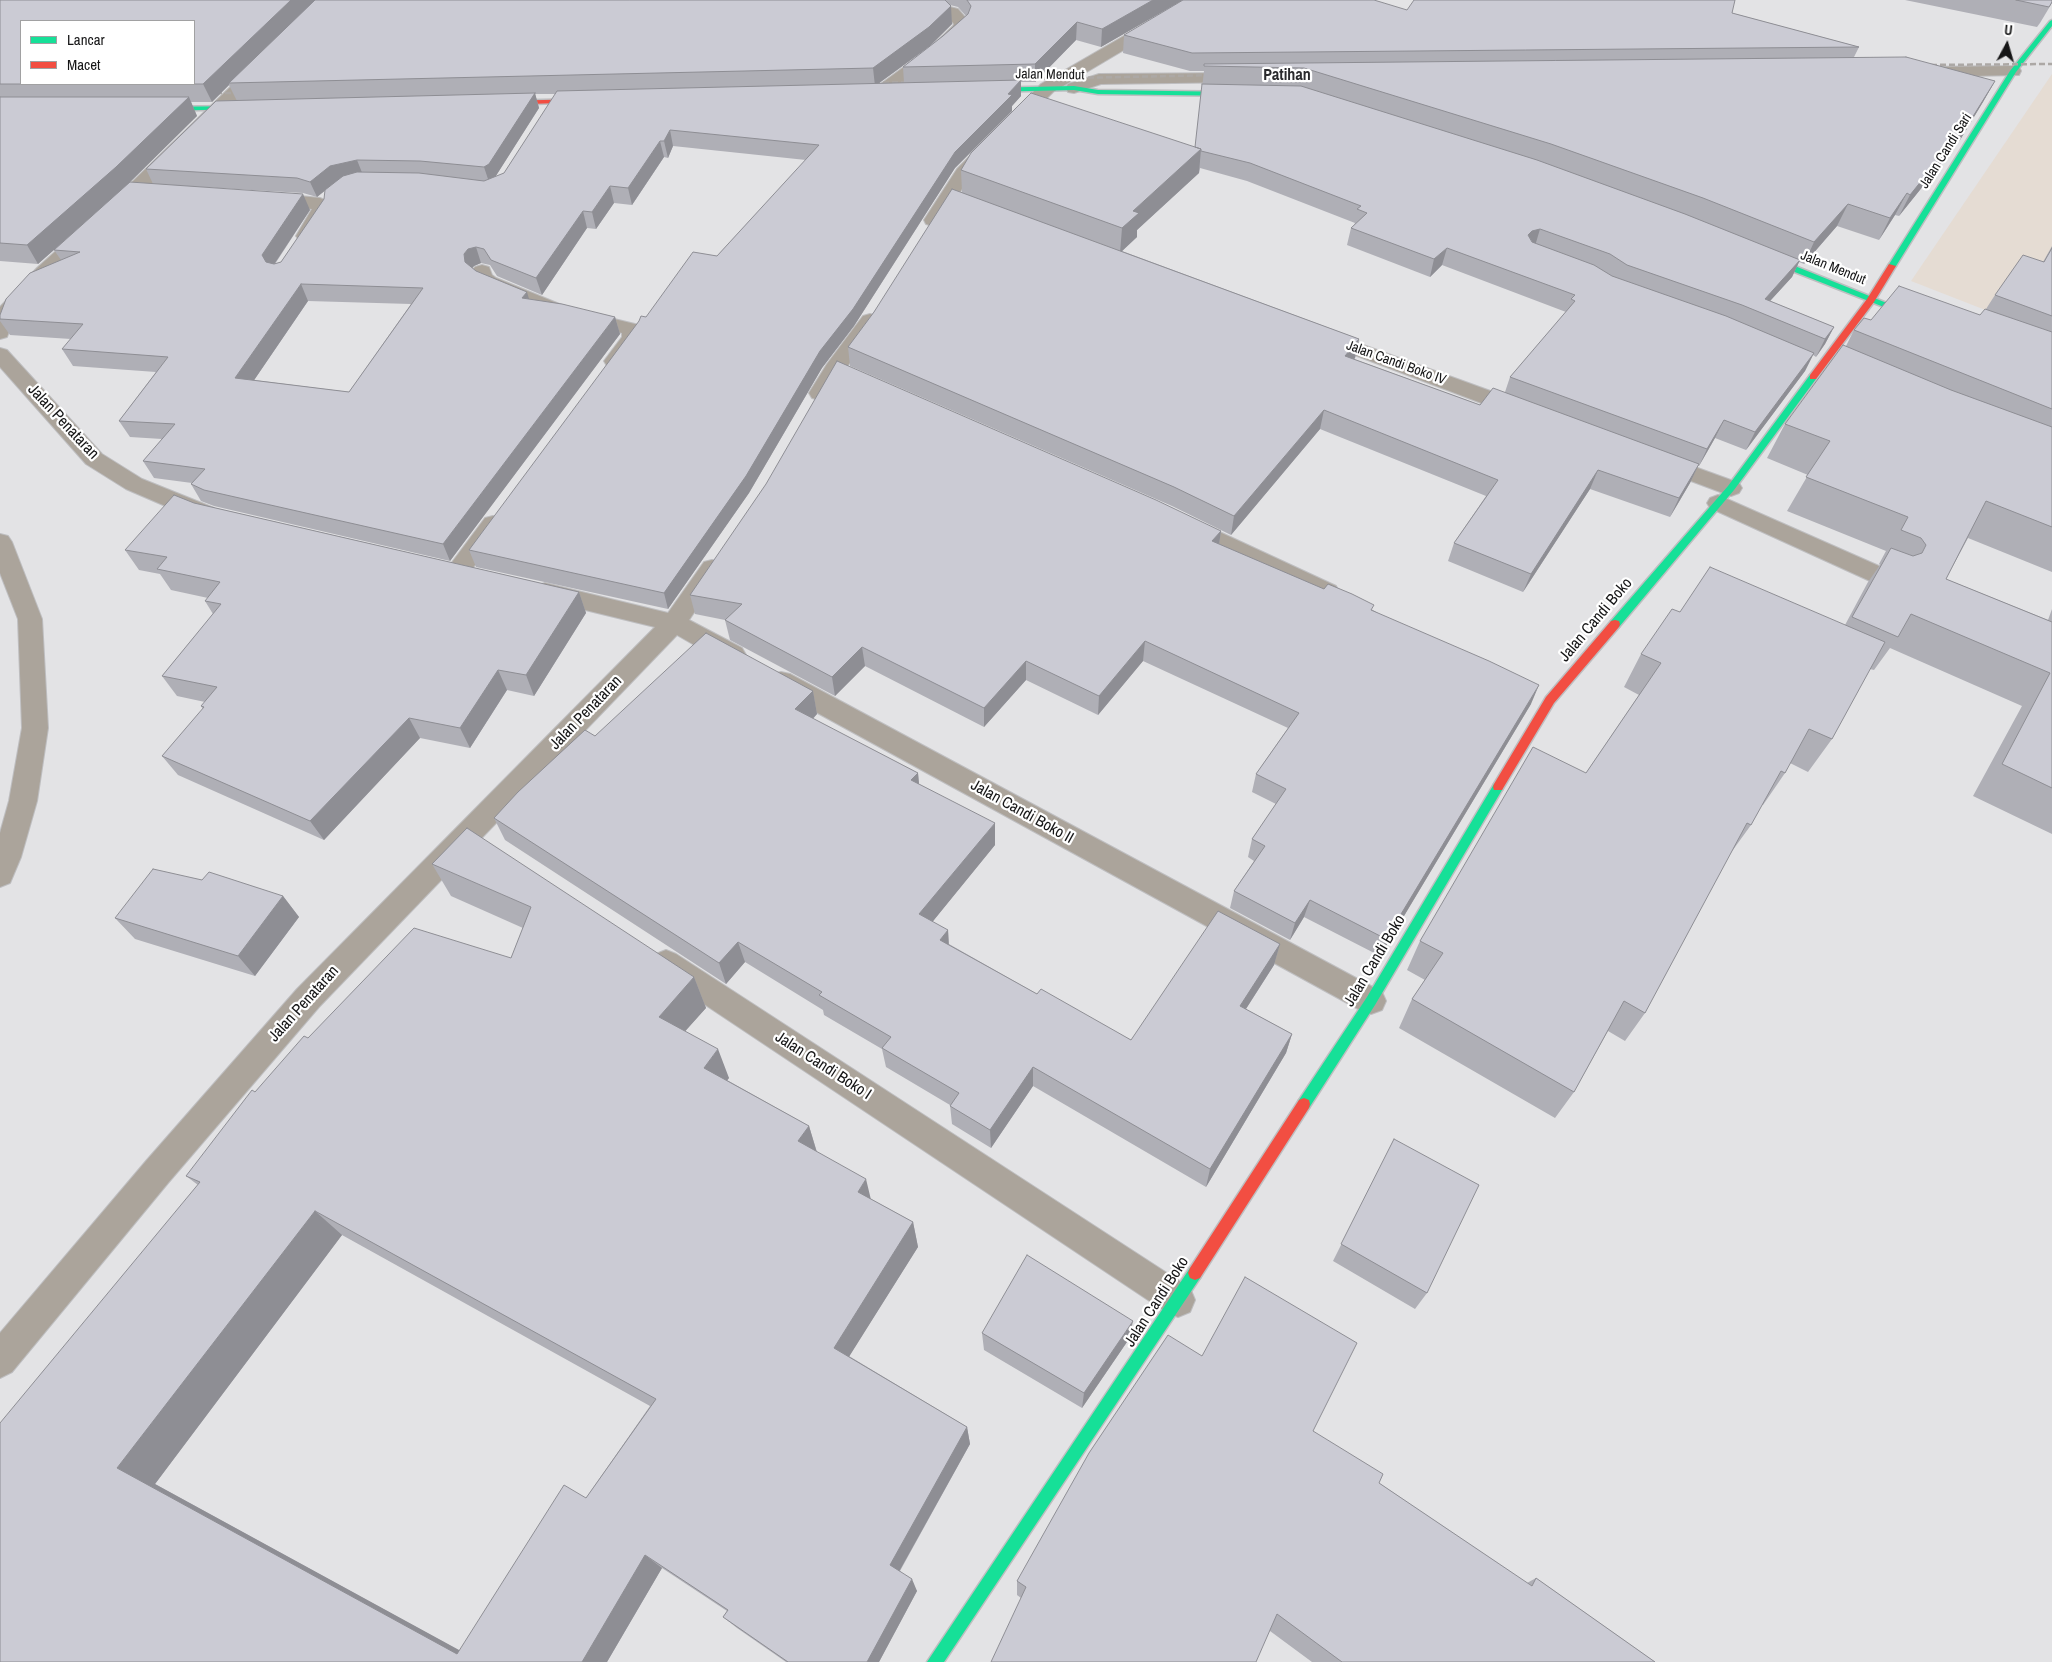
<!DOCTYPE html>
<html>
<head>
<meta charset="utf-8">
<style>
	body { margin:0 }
	#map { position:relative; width:2052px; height:1662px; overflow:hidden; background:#e3e3e5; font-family:"Archivo Narrow",sans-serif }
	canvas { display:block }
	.legend { position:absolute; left:20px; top:20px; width:175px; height:65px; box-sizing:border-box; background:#fff; border:1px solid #a1a1a2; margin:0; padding:6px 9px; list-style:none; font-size:15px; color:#151516 }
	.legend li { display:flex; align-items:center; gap:10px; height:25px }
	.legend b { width:25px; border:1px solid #a1a1a2 }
	.north { position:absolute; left:1982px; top:20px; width:50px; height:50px; -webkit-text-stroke:4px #fff; paint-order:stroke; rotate:6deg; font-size:14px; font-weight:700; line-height:20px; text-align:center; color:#151516 }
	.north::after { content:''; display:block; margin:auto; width:18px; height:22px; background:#151516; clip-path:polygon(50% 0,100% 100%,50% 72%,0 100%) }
</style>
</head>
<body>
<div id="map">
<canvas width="2052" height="1662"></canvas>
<ul class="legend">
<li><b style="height:6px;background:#16e098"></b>Lancar</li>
<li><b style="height:6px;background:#f24e42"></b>Macet</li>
</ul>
<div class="north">U</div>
</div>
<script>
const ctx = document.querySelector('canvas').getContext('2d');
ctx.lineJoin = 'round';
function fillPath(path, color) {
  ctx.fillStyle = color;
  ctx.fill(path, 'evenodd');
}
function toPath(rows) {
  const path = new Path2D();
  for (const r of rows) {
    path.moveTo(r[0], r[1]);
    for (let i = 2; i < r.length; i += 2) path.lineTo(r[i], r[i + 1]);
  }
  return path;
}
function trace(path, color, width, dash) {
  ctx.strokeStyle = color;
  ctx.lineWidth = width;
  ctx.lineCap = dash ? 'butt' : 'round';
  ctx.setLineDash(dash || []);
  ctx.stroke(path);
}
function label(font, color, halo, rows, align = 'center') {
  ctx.font = font + ' "Archivo Narrow",sans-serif';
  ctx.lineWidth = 4.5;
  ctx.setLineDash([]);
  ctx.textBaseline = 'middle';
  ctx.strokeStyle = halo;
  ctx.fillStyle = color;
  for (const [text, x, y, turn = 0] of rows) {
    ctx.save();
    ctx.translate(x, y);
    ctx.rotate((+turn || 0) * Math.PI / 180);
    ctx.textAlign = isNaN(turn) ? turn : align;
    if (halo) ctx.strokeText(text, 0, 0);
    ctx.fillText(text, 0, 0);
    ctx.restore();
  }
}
fillPath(toPath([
	[2052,74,2052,336,1911,281]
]), '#e5dcd3');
const street = toPath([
	[895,0,922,0,958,9,970,23,967,31,943,53,886,97,880,98,874,97,871,93,874,89,931,47,953,26,954,24,946,15,897,3,895,0],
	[1186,0,1205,0,1203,3,1053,92,970,176,940,224,933,226,926,224,924,220,957,169,1041,84,1186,0],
	[260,63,266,64,268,68,266,72,141,195,51,276,15,315,7,337,0,339,0,307,37,268,127,187,254,64,260,63],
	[2013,66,2019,67,2021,71,2019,75,1922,77,1916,76,1914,72,1916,68,1922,67,2013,66],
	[1239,73,1245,74,1247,78,1245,82,1101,84,1074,93,1068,92,1066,88,1068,84,1099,74,1239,73],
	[270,193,320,198,327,201,331,209,313,240,306,242,299,240,296,236,312,209,263,203,261,199,263,195,270,193],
	[482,265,489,267,492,275,496,278,569,308,639,325,642,329,642,337,621,366,614,367,607,366,604,361,622,337,622,333,555,316,482,286,472,277,472,271,475,267,482,265],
	[870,314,877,316,880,320,844,371,828,398,820,400,812,398,809,393,827,364,863,316,870,314],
	[1322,330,1529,405,1532,410,1529,415,1521,417,1513,415,1315,340,1312,336,1315,332,1322,330],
	[0,348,7,350,102,454,142,479,214,508,218,514,214,520,206,522,198,520,126,489,86,464,0,367,0,348],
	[1659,454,1739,483,1742,488,1739,493,1731,496,1651,466,1648,461,1651,456,1659,454],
	[1718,495,1897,574,1901,580,1897,586,1889,588,1881,586,1710,508,1707,503,1710,498,1718,495],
	[493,516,501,518,505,524,501,530,466,577,458,579,450,577,446,571,450,565,485,518,493,516],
	[1185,516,1336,586,1339,592,1336,598,1327,601,1318,598,1177,530,1173,524,1177,518,1185,516],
	[0,534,8,536,12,542,42,619,48,728,37,801,21,857,10,883,0,887,0,833,9,801,22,728,18,619,0,573,0,534],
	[712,560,720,562,724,568,689,620,742,648,746,655,742,662,733,664,724,662,677,635,319,1007,168,1183,12,1372,0,1378,0,1333,146,1161,297,989,655,627,536,598,533,592,536,586,545,583,668,613,704,562,712,560],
	[781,672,790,674,1382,992,1386,1001,1382,1010,1371,1014,1360,1010,772,688,768,681,772,674,781,672],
	[666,950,676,954,1190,1288,1195,1300,1190,1312,1178,1317,1166,1312,656,972,651,963,656,954,666,950]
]);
const fast = toPath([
	[2052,20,2052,26,2016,72,1896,266,1889,268,1888,266,2010,71,2050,21,2052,20],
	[1074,86,1098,90,1239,92,1242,94,1239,96,1098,94,1074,90,985,92,982,90,985,88,1074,86],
	[244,106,248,108,246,109,157,111,153,109,157,107,244,106],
	[1759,254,1765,254,1924,318,1923,320,1917,320,1759,258,1759,254],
	[1813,374,1817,377,1816,379,1734,490,1619,627,1611,627,1610,624,1611,621,1728,486,1810,375,1813,374],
	[1498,783,1502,784,1503,787,1502,790,1375,1005,1309,1108,1304,1110,1299,1108,1298,1104,1299,1100,1367,997,1494,784,1498,783],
	[1195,1266,1200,1268,1202,1273,1200,1278,944,1662,927,1662,1190,1268,1195,1266]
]);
const jam = toPath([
	[587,99,589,100,589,102,500,105,496,103,500,101,587,99],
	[1889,264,1896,266,1874,302,1816,379,1810,379,1810,375,1867,299,1889,264],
	[1615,620,1619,621,1620,624,1619,627,1554,703,1502,790,1494,790,1493,787,1494,784,1546,697,1611,621,1615,620],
	[1304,1098,1309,1100,1310,1104,1309,1108,1200,1278,1195,1280,1190,1278,1188,1273,1190,1268,1299,1100,1304,1098]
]);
trace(street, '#bebec0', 2);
trace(fast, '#bebec0', 3);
trace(jam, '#bebec0', 3);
fillPath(street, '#aba49b');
fillPath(fast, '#16e098');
fillPath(jam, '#f24e42');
trace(toPath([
	[1922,65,2052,64],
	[1025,79,1217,75],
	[865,83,917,82],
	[207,93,247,93]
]), '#aca8a5', 2.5, [6, 3]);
fillPath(toPath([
	[0,0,1183,0,1101,47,1076,40,1035,82,1021,82,1021,96,1012,106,1012,111,955,168,854,326,822,368,749,493,668,609,476,567,469,550,646,317,717,256,806,160,673,146,668,158,664,157,632,205,614,203,596,229,587,228,542,295,497,276,490,265,481,263,474,266,472,268,476,271,529,299,615,317,620,334,450,561,214,506,201,501,191,484,192,483,154,478,143,461,162,439,130,437,119,421,156,372,73,366,62,349,71,339,10,335,0,321,0,315,61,260,54,250,38,264,0,261],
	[950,5,958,7,966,16,943,36,903,67,904,83,878,84,930,46,952,24],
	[229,85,237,101,146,169,153,184,60,245,126,186,197,116,191,102,212,102],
	[535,94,556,94,504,173,495,177,539,108],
	[337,181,281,262,275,264,310,210,200,187,303,193,317,197],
	[308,301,411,304,349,392,254,380],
	[1905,0,2052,0,2052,3,2040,23,2037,27],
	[1407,10,1732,13,1859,47,1854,57,1995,81,1983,102,1960,140,1899,216,1895,215,1879,240,1837,226,1804,264,1799,262,1792,277,1770,301,1834,327,1825,344,1816,357,1813,355,1805,371,1746,450,1715,438,1699,466,1698,466,1690,483,1670,517,1590,489,1523,592,1448,561,1454,543,1486,496,1320,429,1231,535,1172,506,850,366,848,347,962,192,961,170,1195,147,1204,71,1190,71,1123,53,1124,35],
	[1200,168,1247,181,1355,223,1354,225,1351,228,1347,245,1430,277,1442,265,1566,312,1510,377,1505,392,1480,405,1354,359,1355,358,1359,339,1122,251,1137,237,1137,230,1199,173],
	[2052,246,2052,572,1968,538,1946,579,2048,620,2052,609,2052,834,1973,796,2022,706,1890,648,1874,670,1870,669,1832,739,1808,772,1790,763,1785,773,1763,805,1762,805,1751,825,1730,854,1645,1013,1625,1041,1608,1031,1574,1092,1555,1118,1399,1028,1412,999,1425,980,1407,970,1420,941,1586,773,1639,695,1624,687,1641,654,1680,612,1845,625,1868,582,1880,565,1879,564,1886,551,1787,511,1808,475,1767,458,1785,424,1846,346,1854,330,1871,320,1980,315,1986,309,1995,295,2043,262],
	[194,503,579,592,586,613,534,696,507,690,470,748,420,738,324,840,178,775,162,756,203,709,201,706,205,702,177,696,162,676,213,614,205,601,208,598,171,590,160,574,139,570,125,550],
	[1221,531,1219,544,1373,610,1531,704,1380,956,1304,917,1290,940,1230,908,1234,891,1254,861,1248,857,1252,839,1276,804,1252,792,1256,774,1288,728,1143,661,1098,715,1026,680,984,727,865,666,835,696,730,640,725,620,695,614,690,595],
	[813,691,817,714,813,719,918,773,919,784,995,845,932,922,948,930,949,944,1037,994,1131,1040,1280,944,1274,965,1246,1009,1292,1034,1286,1053,1206,1187,1033,1086,991,1148,952,1124,950,1105,886,1067,882,1049,824,1015,823,1010,745,962,726,984,505,840,494,818,595,736],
	[432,864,694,977,706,1008,685,1031,729,1078,727,1080,809,1126,817,1152,871,1199,913,1222,918,1247,849,1356,967,1427,970,1444,900,1571,917,1591,879,1662,786,1662,737,1628,723,1617,727,1611,662,1568,607,1662,0,1662,198,1185,186,1176,255,1092,308,1038,511,958,523,928,451,896],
	[342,1235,650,1406,586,1498,460,1651,155,1484],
	[202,880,283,896,299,917,255,976,135,939,115,918],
	[1394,1139,1427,1293,1415,1309,1333,1261],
	[982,1333,1129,1339,1082,1408,984,1350],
	[1313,1431,1379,1483,1527,1583,1536,1578,1655,1662,1312,1662,1270,1631,1021,1598,1017,1595,1017,1581]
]), '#afafb6');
fillPath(toPath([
	[291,0,320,0,229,83,229,85,212,102,203,84],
	[1153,0,1183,0,1101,47,1102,29],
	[951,6,952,24,930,46,875,86,873,68],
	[1077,22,1076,40,1035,82,1035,64],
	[1021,80,1021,96,1012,106,1012,111,955,168,854,326,822,368,749,493,668,609,664,593,820,351,955,152],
	[1995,81,1983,102,1960,140,1899,216,1910,195],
	[535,93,539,108,494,179,489,182,484,167],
	[189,97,197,116,126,186,38,264,27,245],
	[670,130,673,146,668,158,664,141],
	[660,141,664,157,632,205,628,188],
	[1201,149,1199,173,1137,230,1137,237,1120,253,1122,228,1133,211],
	[357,160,363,175,337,181,317,197,310,182,330,166],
	[610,186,614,203,596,229,592,212],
	[1907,193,1895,215,1879,240,1890,218],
	[303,194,310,210,269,272,262,255],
	[1848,204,1837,226,1804,264,1814,242],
	[583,211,587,228,542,295,536,278],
	[1540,229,1535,246,1528,235,1532,231],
	[476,247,481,263,474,266,470,271,465,262,464,254,468,249],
	[1447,248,1442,265,1430,277,1434,259],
	[1800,260,1792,277,1760,312,1765,299],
	[301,284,308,301,244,395,235,378],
	[527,292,532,309,522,298],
	[615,317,620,334,450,561,443,544],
	[1834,327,1825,344,1816,357,1825,339],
	[1359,339,1355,358,1341,375,1345,356],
	[1814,353,1805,371,1746,450,1755,432],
	[1324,410,1320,429,1231,535,1234,516],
	[1724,420,1715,438,1699,466,1707,449],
	[1699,464,1690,483,1670,517,1679,498],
	[1598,470,1590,489,1523,592,1531,574],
	[1221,531,1218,551,1212,541],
	[579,592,586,613,534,696,526,675],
	[1145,641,1143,661,1098,715,1099,696],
	[862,647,865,666,835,696,832,677],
	[1026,661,1026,680,984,727,984,708],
	[498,670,507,690,470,748,460,728],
	[1539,685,1531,704,1380,956,1386,939],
	[813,691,817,714,800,732,795,709],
	[409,718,420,738,324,840,310,821],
	[918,773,920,795,911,780],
	[995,823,995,845,921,936,919,914],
	[283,896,299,917,255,976,238,956],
	[1310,900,1304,917,1290,940,1295,923],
	[948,930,949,951,940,940],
	[738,942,745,962,726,984,719,963],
	[1280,944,1274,965,1235,1026,1240,1006],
	[694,977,706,1008,672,1046,659,1017],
	[1292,1034,1286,1053,1206,1187,1210,1169],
	[718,1049,729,1078,715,1096,704,1068],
	[1033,1067,1033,1086,991,1148,990,1130],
	[809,1126,817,1153,798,1141],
	[866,1179,872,1204,858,1192],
	[315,1211,342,1235,155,1484,481,1662,457,1654,117,1468],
	[913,1222,918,1247,842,1368,834,1348],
	[1133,1321,1129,1339,1082,1408,1084,1393],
	[967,1427,970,1444,896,1577,890,1565],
	[645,1555,662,1568,607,1662,582,1662],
	[912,1579,917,1591,879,1662,867,1662]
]), '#8e8e94');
const building = toPath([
	[0,0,291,0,203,84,194,84,194,21,21,21,21,84,174,84,0,84,0,0],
	[315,0,945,0,951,6,929,27,873,68,229,83,315,0],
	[967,0,1153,0,1102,29,1077,22,1035,64,903,67,943,36,968,14,971,6,967,0],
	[1183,0,1374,0,1407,10,1414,0,1735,0,1732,13,1859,47,1192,53,1124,35,1183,0],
	[2016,0,2052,0,2052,2,2049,7,2016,0],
	[1906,57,1995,81,1972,118,1910,195,1907,193,1890,218,1848,204,1814,242,1703,198,1551,144,1304,68,1204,66,1204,64,1906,57],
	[1021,80,1008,94,1012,95,955,152,853,309,820,351,746,476,664,593,469,550,639,321,641,316,646,317,693,252,717,256,819,145,670,130,664,141,660,141,628,188,610,186,592,212,583,211,536,278,491,260,484,249,476,247,468,249,464,254,465,262,476,271,527,292,522,298,562,304,615,317,443,544,204,490,191,484,205,469,143,461,175,424,119,421,168,357,62,349,83,324,0,319,0,315,6,299,30,273,80,252,54,250,130,182,303,194,262,255,266,262,274,264,281,262,324,199,325,190,343,176,357,172,419,173,484,181,504,173,557,91,1021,80],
	[301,284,423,288,349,392,235,378,301,284],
	[1202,84,1301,86,1537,160,1685,214,1800,260,1765,299,1834,327,1825,339,1742,305,1627,265,1610,254,1540,229,1532,231,1528,235,1532,242,1594,265,1612,276,1726,316,1814,353,1755,432,1724,420,1707,449,1510,377,1575,301,1571,299,1575,295,1447,248,1434,259,1351,228,1367,213,1357,209,1361,206,1250,163,1201,151,1201,149,1195,147,1202,84],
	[535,93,489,164,484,167,420,161,357,160,330,166,310,182,297,178,146,169,216,101,535,93],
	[1031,93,1201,149,1133,211,1139,213,1122,228,961,170,971,153,1031,93],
	[0,97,189,97,116,167,27,245,0,243,0,97],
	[952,189,1359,339,1345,356,1480,405,1493,388,1699,464,1679,498,1598,470,1531,574,1454,543,1498,480,1324,410,1234,516,1174,487,848,347,874,312,952,189],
	[2052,248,2052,316,1995,295,2023,255,2044,262,2052,248],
	[1899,286,1980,315,1985,309,2052,332,2052,409,1854,330,1864,318,1871,320,1899,286],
	[1843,345,1951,390,2052,427,2052,527,1986,501,1946,579,2052,622,2052,788,2002,764,2050,673,1911,614,1898,637,1852,617,1891,548,1913,556,1922,553,1926,545,1921,538,1901,530,1908,517,1806,477,1830,441,1785,424,1843,345],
	[837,361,1156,500,1221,531,1212,541,1324,589,1328,584,1352,594,1374,605,1371,610,1489,661,1539,685,1386,939,1310,900,1295,923,1234,891,1265,846,1252,839,1286,789,1256,774,1299,713,1145,641,1099,696,1026,661,984,708,862,647,832,677,725,620,742,604,690,595,766,484,837,361],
	[174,495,194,503,579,592,526,675,498,670,460,728,409,718,310,821,162,756,204,707,201,706,217,687,162,676,221,604,205,601,220,582,157,569,167,557,125,550,174,495],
	[1710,567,1885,642,1832,739,1809,729,1785,773,1781,771,1751,825,1747,823,1645,1013,1624,1001,1574,1092,1412,999,1443,953,1420,941,1533,747,1586,773,1661,663,1641,654,1672,609,1680,612,1710,567],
	[706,633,813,691,795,709,918,773,911,780,995,823,919,914,948,930,940,940,1037,994,1041,989,1131,1040,1218,911,1280,944,1240,1006,1292,1034,1210,1169,1033,1067,990,1130,950,1106,959,1093,882,1048,891,1037,819,995,822,992,738,942,719,963,494,818,518,792,585,730,595,736,706,633],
	[467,828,694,977,659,1017,718,1049,704,1068,809,1126,798,1141,866,1179,858,1192,913,1222,834,1348,967,1427,890,1565,912,1579,867,1662,788,1662,723,1617,728,1610,645,1555,582,1662,0,1662,0,1423,200,1182,186,1176,252,1090,255,1092,304,1036,308,1038,414,928,511,958,531,907,432,864,467,828],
	[315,1211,656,1399,586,1498,564,1485,457,1654,117,1468,315,1211],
	[153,869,202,880,209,872,283,896,238,956,115,918,153,869],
	[1394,1139,1479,1185,1427,1293,1341,1244,1394,1139],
	[1027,1255,1133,1321,1084,1393,982,1333,1027,1255],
	[1245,1277,1357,1343,1313,1431,1383,1474,1379,1483,1532,1586,1536,1578,1655,1662,1342,1662,1277,1614,1256,1662,991,1662,1026,1587,1017,1581,1089,1453,1168,1335,1202,1356,1245,1277]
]);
fillPath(building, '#cbcbd4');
trace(building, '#8e8e94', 1);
label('14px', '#151516', '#fff', [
	["Jalan Mendut",1050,75,1],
	["Jalan Candi Sari",1946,151,-58],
	["Jalan Mendut",1833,268,22],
	["Jalan Candi Boko IV",1396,363,20]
]);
label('bold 16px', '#2a2a2d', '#fff', [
	["Patihan",1287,76]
]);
label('16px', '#151516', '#fff', [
	["Jalan Penataran",63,422,47],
	["Jalan Candi Boko",1596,620,-50],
	["Jalan Penataran",586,713,-46],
	["Jalan Candi Boko II",1022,812,29],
	["Jalan Candi Boko",1375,961,-59],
	["Jalan Penataran",304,1004,-48],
	["Jalan Candi Boko I",823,1066,33],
	["Jalan Candi Boko",1157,1302,-57]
]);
</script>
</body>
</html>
